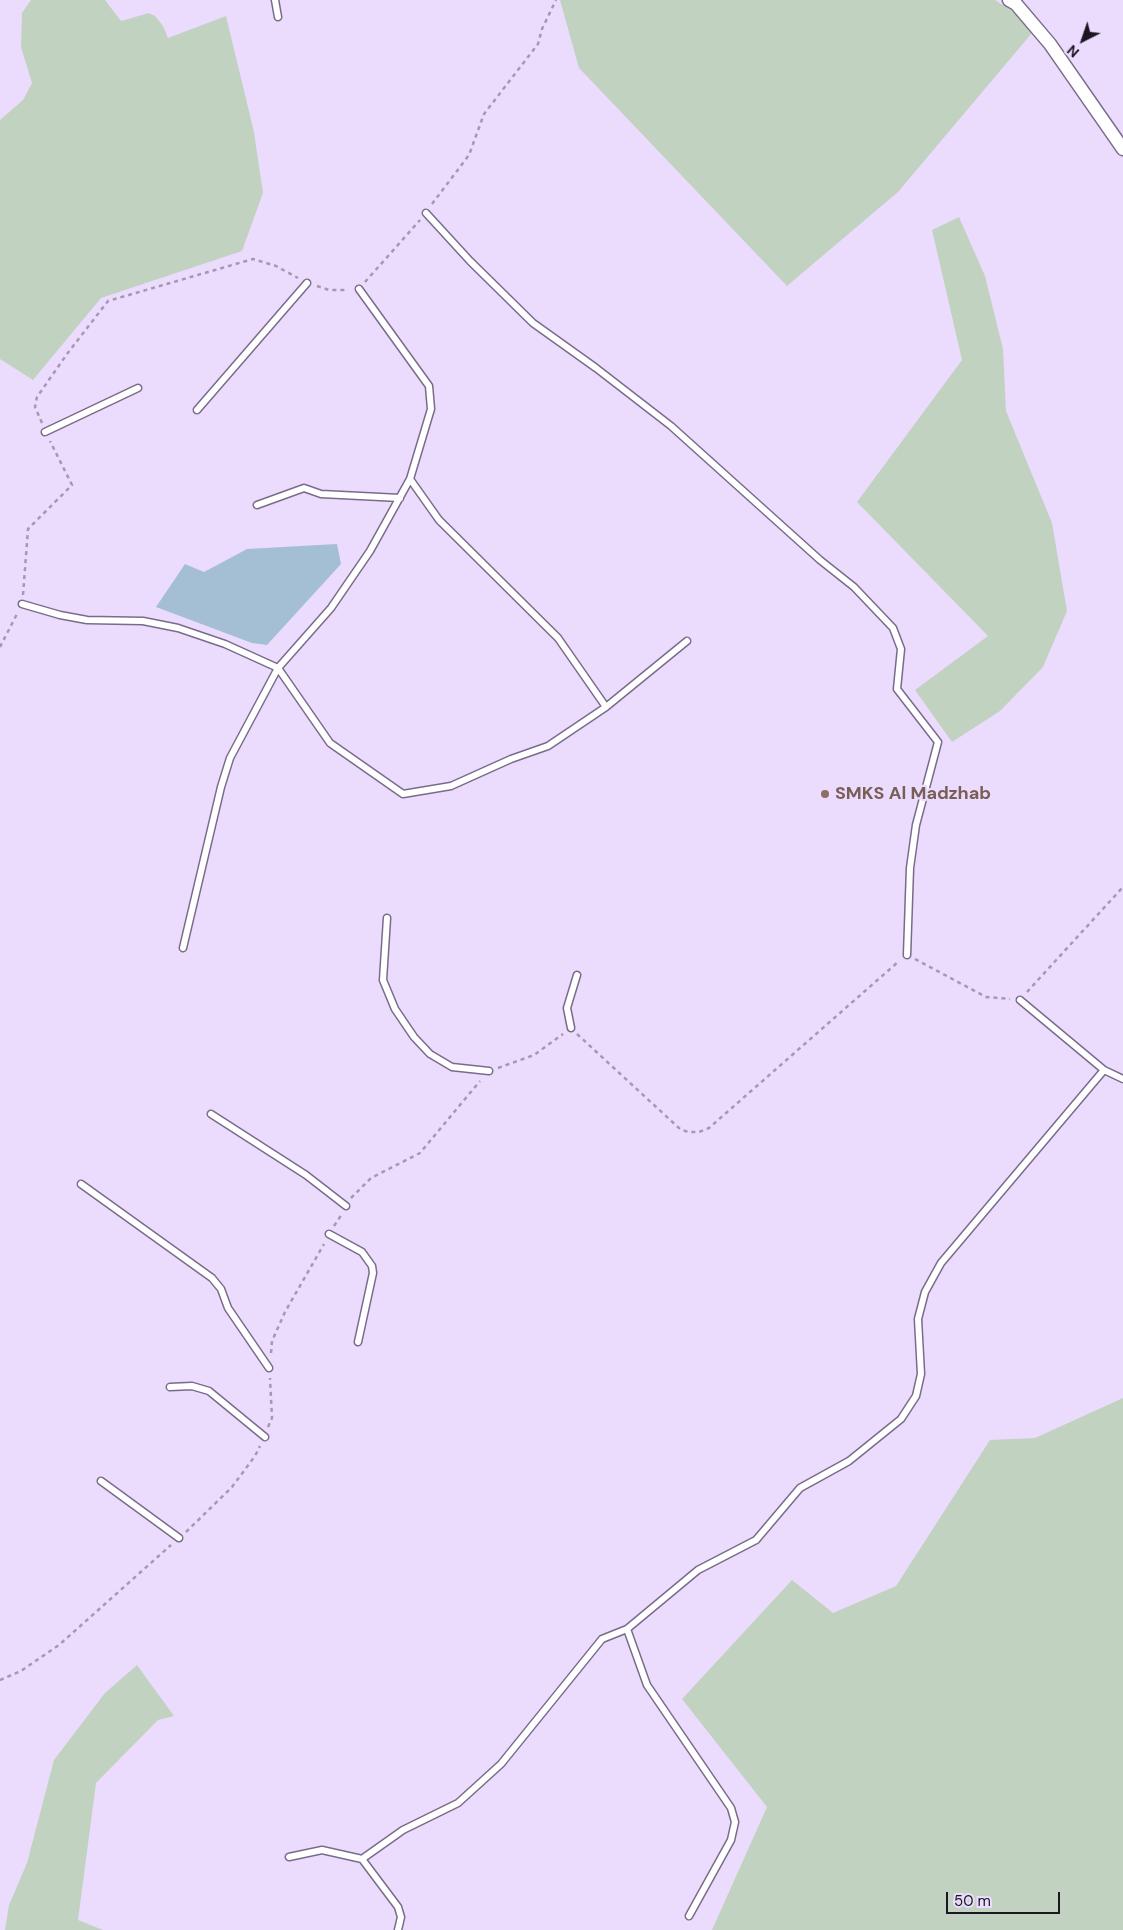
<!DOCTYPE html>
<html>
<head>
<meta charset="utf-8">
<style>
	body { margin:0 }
	#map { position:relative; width:1123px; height:1930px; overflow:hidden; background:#ebdcfe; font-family:"DM Sans",sans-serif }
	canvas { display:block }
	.north { position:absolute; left:1058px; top:15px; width:50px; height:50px; -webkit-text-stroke:4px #ebdcfe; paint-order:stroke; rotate:221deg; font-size:14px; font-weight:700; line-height:20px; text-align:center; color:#1b1621 }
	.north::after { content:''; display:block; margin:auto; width:18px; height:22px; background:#1b1621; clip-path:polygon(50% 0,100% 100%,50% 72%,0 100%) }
	.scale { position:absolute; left:946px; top:1892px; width:114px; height:22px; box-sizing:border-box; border:2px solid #1b1621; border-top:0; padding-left:6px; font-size:15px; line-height:18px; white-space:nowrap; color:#1b1621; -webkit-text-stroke:4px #ebdcfe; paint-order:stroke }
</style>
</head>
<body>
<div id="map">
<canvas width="1123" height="1930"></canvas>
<div class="north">N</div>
<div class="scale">50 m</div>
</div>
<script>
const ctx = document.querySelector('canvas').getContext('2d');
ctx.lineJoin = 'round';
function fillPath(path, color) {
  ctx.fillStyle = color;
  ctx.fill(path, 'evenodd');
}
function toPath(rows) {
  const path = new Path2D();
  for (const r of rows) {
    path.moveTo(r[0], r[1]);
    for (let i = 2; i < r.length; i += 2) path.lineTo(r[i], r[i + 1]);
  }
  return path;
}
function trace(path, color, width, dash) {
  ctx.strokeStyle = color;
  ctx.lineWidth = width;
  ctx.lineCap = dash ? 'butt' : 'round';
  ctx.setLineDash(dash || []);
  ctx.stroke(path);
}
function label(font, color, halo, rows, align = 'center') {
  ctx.font = font + ' "DM Sans",sans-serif';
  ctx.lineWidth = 4.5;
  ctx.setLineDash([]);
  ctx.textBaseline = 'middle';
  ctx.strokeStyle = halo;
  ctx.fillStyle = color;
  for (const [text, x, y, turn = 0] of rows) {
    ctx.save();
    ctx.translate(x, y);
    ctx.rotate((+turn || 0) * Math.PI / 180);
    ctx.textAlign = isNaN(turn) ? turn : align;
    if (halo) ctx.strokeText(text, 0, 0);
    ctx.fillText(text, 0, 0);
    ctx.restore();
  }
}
fillPath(toPath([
	[31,0,105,0,121,21,149,13,155,16,163,26,168,38,226,16,254,132,263,193,242,251,101,298,33,380,0,359,0,120,23,100,32,83,21,47,22,13],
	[560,0,995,0,1037,27,898,192,787,286,579,68],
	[959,217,985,276,1003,349,1006,411,1052,523,1067,611,1043,667,1000,711,952,742,915,690,988,636,857,502,962,360,932,230],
	[1123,1398,1123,1930,712,1930,767,1807,682,1699,792,1580,833,1613,896,1586,990,1440,1035,1438],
	[137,1665,174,1716,158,1720,96,1783,78,1920,103,1930,5,1930,9,1905,27,1863,54,1760,105,1693]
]), '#c1d2c1');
fillPath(toPath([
	[337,544,341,564,267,645,252,643,156,607,185,564,204,572,247,549]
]), '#a4bfd4');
const service = toPath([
	[275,0,278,17],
	[426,213,470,261,533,323,596,368,671,426,820,560,854,587,893,628,901,649,897,689,938,742,916,825,910,868,907,955],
	[197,410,307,283],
	[45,432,138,388],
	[410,479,439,520,558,638,606,707],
	[257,505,304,488,321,494,400,498],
	[22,604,60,615,87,620,143,621,178,628,225,644,278,668,331,608,370,551,410,479,431,409,429,386,359,289],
	[387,918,383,980,395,1009,414,1037,430,1054,452,1067,489,1071],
	[183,948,221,787,230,758,278,668,330,743,403,794,451,786,511,759,548,746,606,707,687,641],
	[1020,1000,1104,1070,1123,1079],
	[571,1028,567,1008,577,975],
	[211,1114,306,1175,346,1206],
	[81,1184,212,1278,221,1289,228,1308,269,1368],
	[329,1234,362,1252,372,1266,373,1273,358,1342],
	[170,1387,192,1386,209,1391,265,1437],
	[101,1481,179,1538],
	[627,1629,647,1685,731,1808,735,1822,731,1840,689,1916],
	[289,1857,322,1850,362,1859,403,1830,458,1803,501,1764,602,1639,627,1629,698,1570,756,1540,800,1488,849,1461,901,1419,916,1396,921,1374,918,1319,925,1292,941,1263,1104,1070],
	[362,1859,398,1907,401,1917,398,1930]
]);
const minor = toPath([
	[1009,0,1016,4,1050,44,1123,149]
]);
trace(service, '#796c8a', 9);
trace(minor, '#796c8a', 15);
trace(toPath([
	[432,204,469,155,484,114,538,44,542,29,556,0],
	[365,282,420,220],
	[317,286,329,290,348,290],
	[42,423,35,407,37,397,67,354,108,301,253,259,276,266,298,278],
	[23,595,28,529,72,485,50,441],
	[0,647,18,612],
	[915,959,986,997,1010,999],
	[1027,992,1123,887],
	[577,1034,680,1129,688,1132,699,1132,709,1128,898,962],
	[498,1068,534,1055,563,1034],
	[351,1198,371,1178,420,1153,480,1081],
	[334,1226,342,1214],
	[271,1353,272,1341,285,1312,324,1244],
	[268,1427,272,1418,270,1378],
	[186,1532,232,1487,255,1456,260,1446],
	[0,1680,21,1671,59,1645,171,1545]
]), '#a498b2', 2.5, [4, 4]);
trace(service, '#fff', 6);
trace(minor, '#fff', 12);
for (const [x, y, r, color] of [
	[825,794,5,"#8d6e63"]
]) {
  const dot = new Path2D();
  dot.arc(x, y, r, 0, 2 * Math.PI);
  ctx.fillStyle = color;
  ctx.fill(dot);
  trace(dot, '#ebdcfe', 2);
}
label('bold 18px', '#785e54', '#ebdcfe', [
	["SMKS Al Madzhab",835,794]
], 'left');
</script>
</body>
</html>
